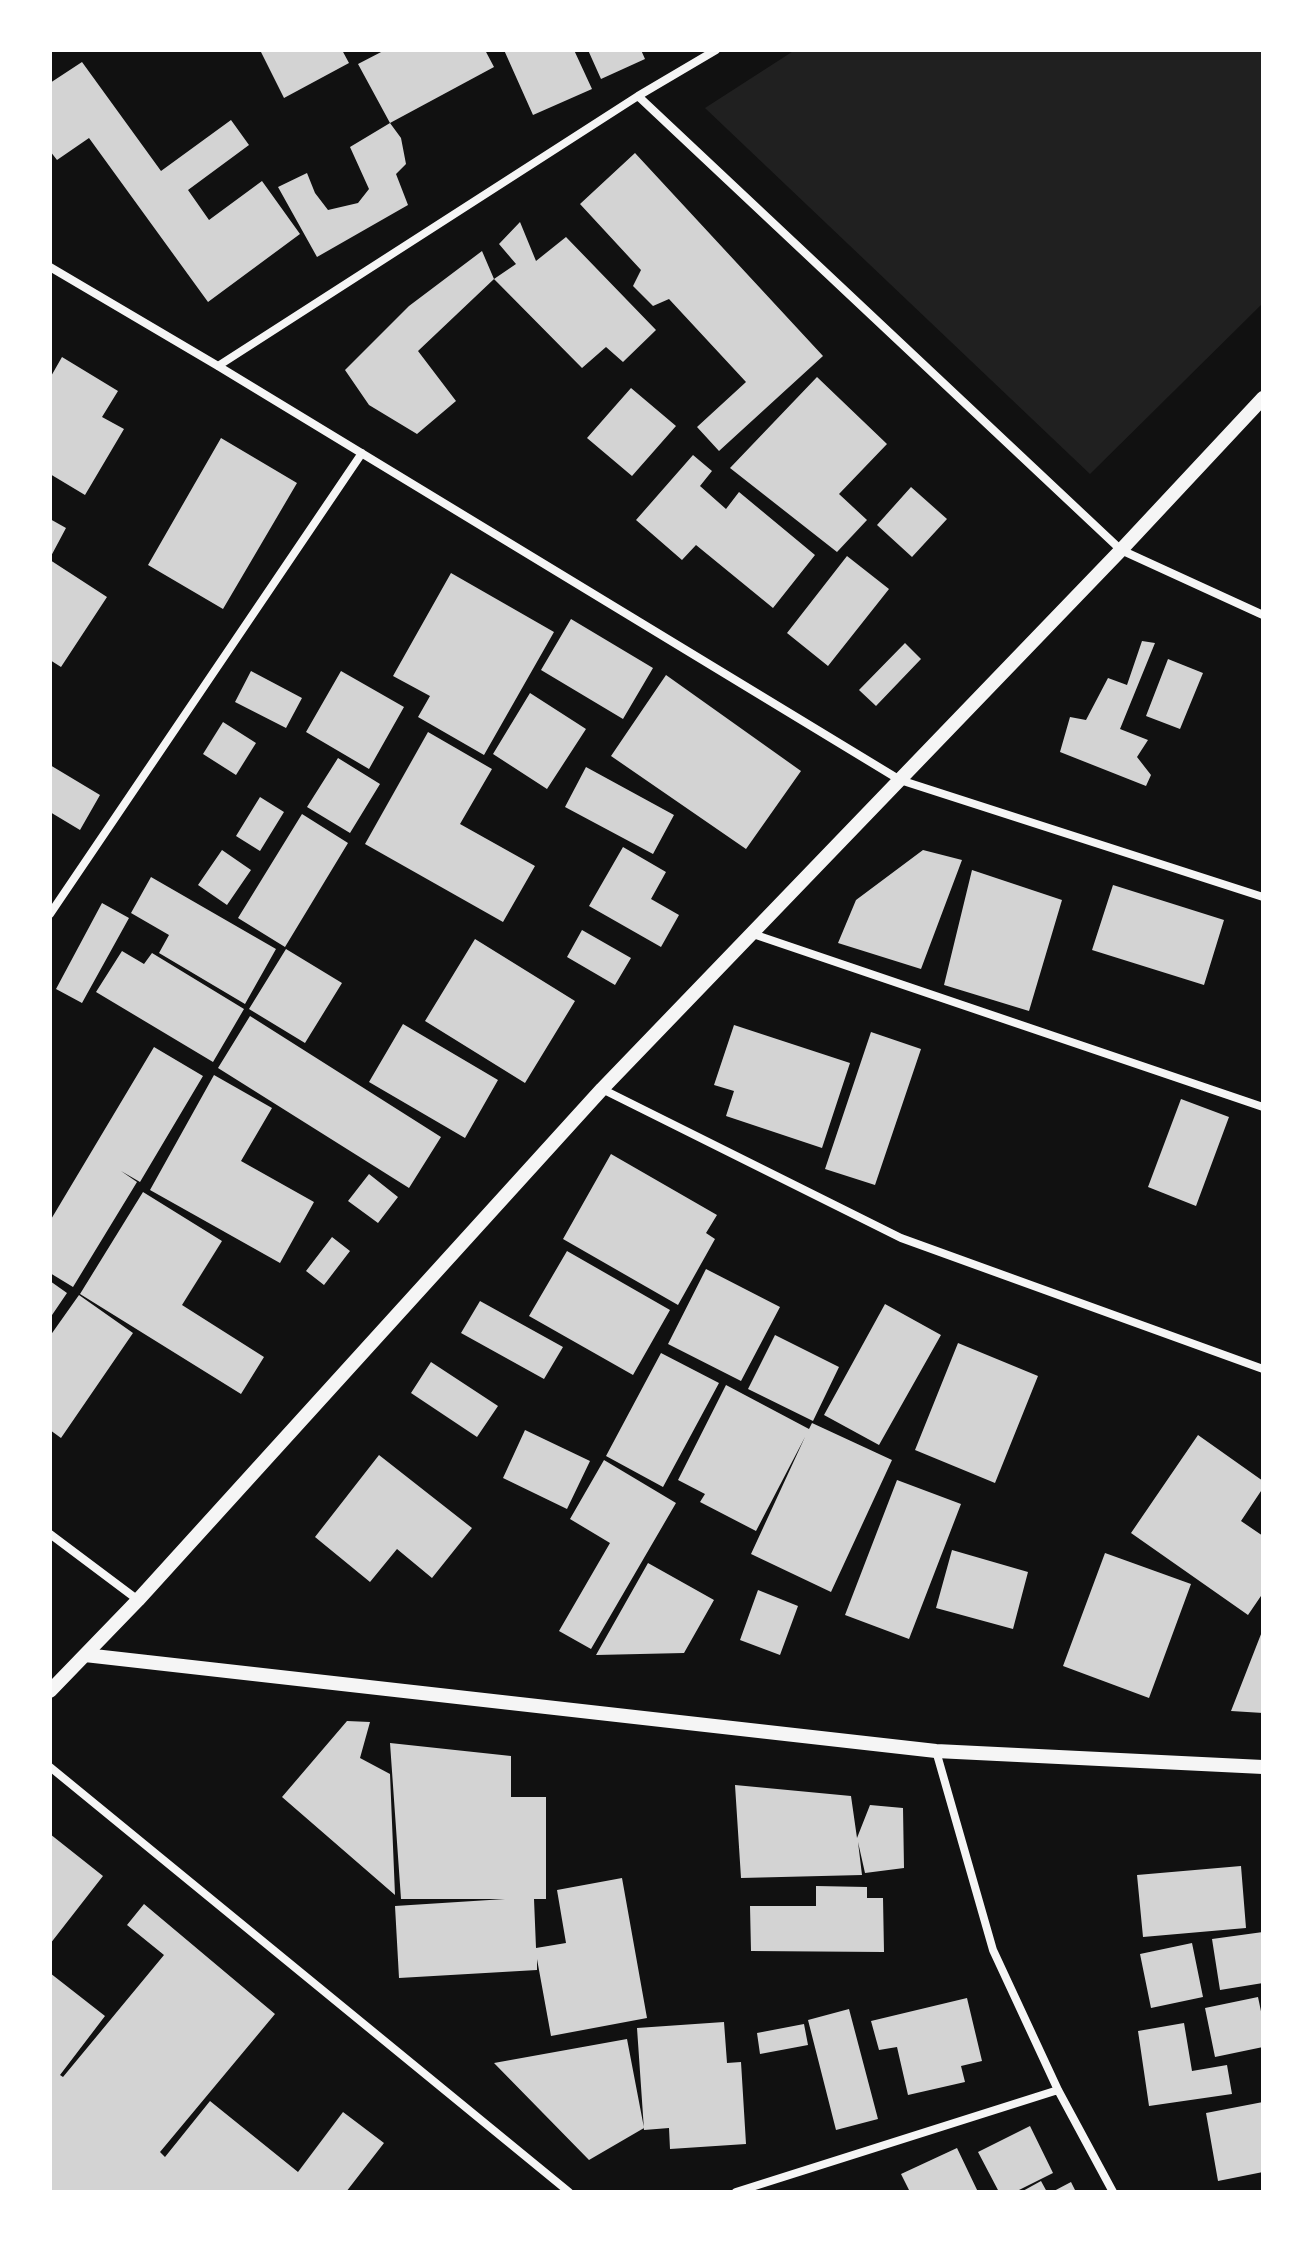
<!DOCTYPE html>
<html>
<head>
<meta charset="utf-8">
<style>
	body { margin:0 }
	#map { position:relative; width:1313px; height:2242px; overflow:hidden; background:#111; font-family:Rubik,sans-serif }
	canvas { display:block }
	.frame { position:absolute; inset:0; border:52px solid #fff; pointer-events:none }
</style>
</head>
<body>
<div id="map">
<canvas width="1313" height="2242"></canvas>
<div class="frame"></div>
</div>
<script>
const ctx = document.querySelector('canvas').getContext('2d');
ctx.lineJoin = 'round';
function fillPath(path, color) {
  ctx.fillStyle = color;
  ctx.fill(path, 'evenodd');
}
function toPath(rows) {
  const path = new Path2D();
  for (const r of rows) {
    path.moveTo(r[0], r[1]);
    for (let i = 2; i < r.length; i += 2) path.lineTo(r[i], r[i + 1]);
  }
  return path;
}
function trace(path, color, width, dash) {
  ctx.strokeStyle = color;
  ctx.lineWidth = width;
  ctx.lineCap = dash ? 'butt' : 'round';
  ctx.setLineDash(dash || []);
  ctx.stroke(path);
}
fillPath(toPath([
	[795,50,1263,50,1263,303,1090,474,705,108]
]), '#202020');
fillPath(toPath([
	[260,50,342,50,349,63,284,98],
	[385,50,485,50,494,67,390,123,358,64],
	[504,50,574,50,592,89,533,115],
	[588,50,641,50,645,59,601,79],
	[82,62,161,171,231,120,249,145,188,190,209,220,262,181,300,234,208,302,89,138,57,160,50,151,50,112,52,111,50,107,50,83],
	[390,123,401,138,406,164,396,174,408,205,317,257,278,187,307,173,315,193,328,210,358,203,369,189,350,147],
	[635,153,823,356,719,451,697,427,746,382,669,299,653,306,633,286,641,270,580,204],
	[520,222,536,261,566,237,656,330,623,362,606,347,582,368,494,279,516,264,499,244],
	[482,251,494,279,418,351,456,401,417,434,369,405,345,370,409,306],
	[62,357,118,391,102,417,124,429,85,495,50,474,50,378],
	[817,377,887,444,839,494,867,520,837,552,730,468],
	[631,388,676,426,632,476,587,438],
	[221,438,297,483,223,609,148,565],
	[693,455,712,471,700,486,726,509,739,492,815,555,773,608,696,545,682,560,636,520],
	[911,487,947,519,912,557,877,525],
	[50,519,66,528,50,558],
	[847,556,889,589,828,666,787,633],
	[50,560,107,597,61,667,50,660],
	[451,573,554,632,484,755,418,717,430,696,393,676],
	[571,619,653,668,623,719,541,670],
	[1142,641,1155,643,1120,729,1148,740,1137,757,1151,775,1146,786,1060,752,1070,717,1086,720,1108,678,1127,685],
	[905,643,921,659,876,706,859,690],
	[1168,659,1203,673,1180,729,1146,716],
	[251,671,302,698,286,728,235,702],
	[341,671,404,707,369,769,306,732],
	[666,675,801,771,746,849,611,756],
	[530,693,586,729,547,789,493,754],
	[223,722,256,743,236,775,203,754],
	[428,732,492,769,460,824,535,866,503,922,365,844],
	[338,758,380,784,350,833,307,807],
	[50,765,100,795,80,830,50,812],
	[586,767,674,815,653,854,565,807],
	[260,797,284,812,260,851,236,836],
	[302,814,348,843,285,947,238,918],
	[623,847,666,872,651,899,679,915,661,947,589,906],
	[222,850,251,870,227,905,198,885],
	[923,850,962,860,921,969,838,943,856,900],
	[972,870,1062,900,1029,1011,944,985],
	[151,877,276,949,245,1004,159,953,169,935,131,913],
	[1113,885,1224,920,1204,985,1092,950],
	[102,903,129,918,82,1003,56,989],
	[582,930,631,958,615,985,567,957],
	[475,939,575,1001,525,1083,425,1021],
	[286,949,342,983,305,1043,249,1009],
	[122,951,144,964,152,953,244,1009,213,1062,96,992],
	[250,1016,441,1137,409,1188,218,1068],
	[403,1024,498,1080,465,1138,369,1082],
	[734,1025,850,1063,822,1148,726,1116,734,1091,714,1085],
	[871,1032,921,1049,875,1185,825,1169],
	[154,1047,203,1076,140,1182,121,1171,137,1182,73,1287,50,1273,50,1221],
	[214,1075,272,1108,241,1161,314,1202,280,1263,150,1190],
	[1181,1099,1229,1117,1196,1206,1148,1187],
	[611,1154,717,1215,706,1233,715,1239,678,1305,563,1239],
	[369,1174,398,1197,378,1223,348,1201],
	[143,1192,222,1241,182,1305,264,1357,241,1394,80,1294],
	[332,1237,350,1251,324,1285,306,1271],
	[567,1251,670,1310,633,1375,529,1316],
	[706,1269,780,1307,741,1381,668,1344],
	[50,1281,67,1293,50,1318],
	[79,1295,133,1333,61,1438,50,1430,50,1336],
	[480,1301,563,1347,544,1379,461,1333],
	[885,1304,941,1335,879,1445,824,1415],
	[775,1335,839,1367,813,1421,748,1389],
	[958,1343,1038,1376,995,1483,915,1450],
	[661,1353,719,1383,663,1487,606,1456],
	[431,1362,498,1406,477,1437,411,1393],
	[726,1385,809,1429,812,1423,892,1460,831,1592,751,1554,805,1437,756,1531,700,1502,705,1494,678,1480],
	[525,1430,590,1461,567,1509,503,1478],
	[1198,1435,1263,1481,1263,1488,1241,1521,1263,1536,1263,1593,1248,1615,1131,1533],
	[379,1455,472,1528,432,1578,397,1549,370,1582,315,1537],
	[604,1460,676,1503,591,1649,559,1631,610,1543,570,1519],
	[897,1480,961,1504,909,1639,845,1615],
	[952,1550,1028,1572,1013,1629,936,1608],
	[1105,1553,1191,1584,1149,1698,1063,1666],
	[648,1563,714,1600,684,1653,596,1655],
	[758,1590,798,1606,780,1655,740,1640],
	[1263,1629,1263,1713,1231,1711],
	[347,1721,370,1722,360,1758,390,1774,395,1895,282,1797],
	[390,1743,511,1756,511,1797,546,1797,546,1899,534,1899,536,1948,566,1943,557,1890,622,1878,647,2018,551,2036,537,1959,537,1970,399,1978,395,1906,505,1899,401,1899],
	[735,1785,851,1796,857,1838,870,1805,903,1808,904,1868,865,1873,858,1842,862,1875,741,1878],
	[50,1834,103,1876,50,1944],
	[1241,1866,1246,1928,1143,1937,1137,1875],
	[816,1886,867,1887,867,1898,883,1898,884,1952,751,1951,750,1906,816,1906],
	[144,1904,275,2014,160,2152,165,2157,210,2101,298,2172,343,2112,384,2143,346,2192,50,2192,50,1973,105,2016,60,2075,63,2077,164,1955,127,1925],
	[1263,1932,1263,1983,1220,1990,1212,1939],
	[1192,1943,1203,1997,1151,2008,1140,1954],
	[1258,1997,1263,2021,1263,2047,1215,2057,1205,2008],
	[967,1998,982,2061,961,2066,965,2082,908,2095,897,2047,879,2050,871,2021],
	[849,2009,878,2119,836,2130,808,2020],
	[724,2022,727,2063,741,2062,746,2144,670,2149,669,2128,644,2130,637,2028],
	[1184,2023,1192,2071,1227,2065,1232,2094,1149,2106,1138,2031],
	[804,2024,808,2045,760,2054,757,2033],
	[627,2039,644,2128,589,2160,494,2063],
	[1263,2102,1263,2172,1218,2181,1206,2113],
	[1030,2126,1053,2173,1015,2192,999,2192,978,2152],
	[957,2148,978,2192,910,2192,901,2174],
	[1041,2181,1047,2192,1021,2192],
	[1071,2182,1076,2192,1052,2192]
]), '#d3d3d3');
trace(toPath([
	[638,96,1121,550,1263,615],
	[50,267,218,366,900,780,1263,897],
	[218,366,638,96,716,50],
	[50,914,362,453],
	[753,934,1263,1107],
	[602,1089,901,1238,1263,1369],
	[50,1534,138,1600],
	[936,1751,993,1950,1058,2090,1113,2192],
	[50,1767,569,2192],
	[736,2192,1058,2090]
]), '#f5f5f5', 8);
trace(toPath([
	[85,1655,936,1751,1263,1767],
	[50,1691,138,1600,602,1089,1121,550,1263,398]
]), '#f5f5f5', 14);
</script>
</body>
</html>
